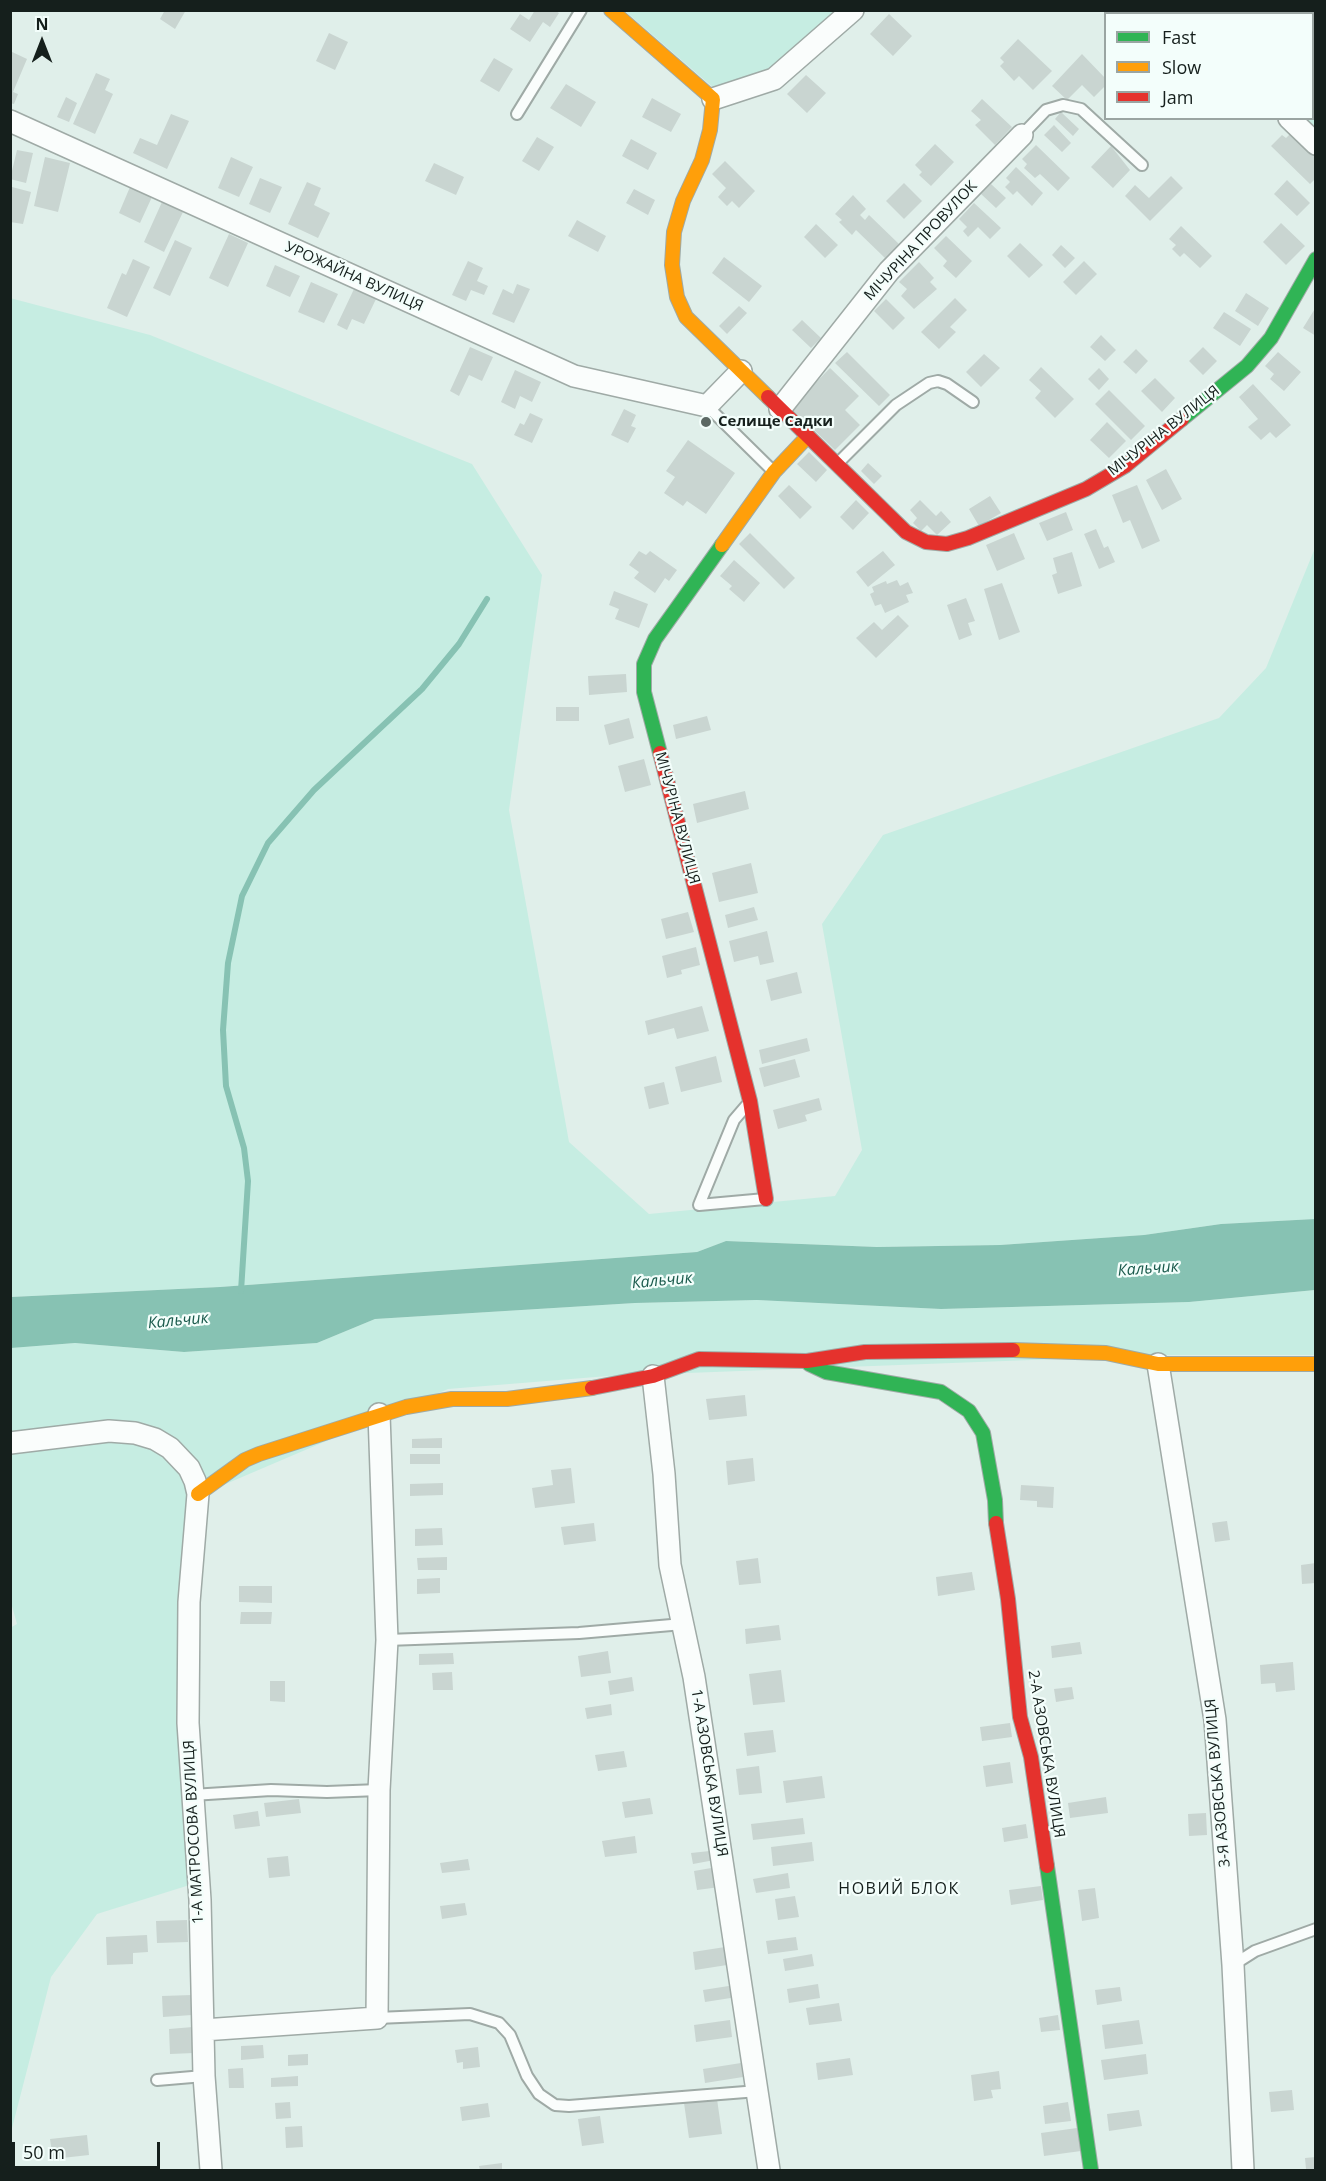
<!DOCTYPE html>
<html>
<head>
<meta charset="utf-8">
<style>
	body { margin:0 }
	#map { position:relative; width:1326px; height:2181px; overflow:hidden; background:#e0efea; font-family:"Open Sans",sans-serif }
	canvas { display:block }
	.frame { position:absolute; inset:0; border:12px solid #151f1c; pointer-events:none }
	.legend { position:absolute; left:1104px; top:12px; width:210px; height:108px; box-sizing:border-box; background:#f3fefb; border:2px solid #9aa5a2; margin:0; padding:8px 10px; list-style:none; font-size:18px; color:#151f1c }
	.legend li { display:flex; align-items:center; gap:12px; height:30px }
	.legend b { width:30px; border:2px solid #9aa5a2 }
	.north { position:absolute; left:12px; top:12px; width:60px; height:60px; -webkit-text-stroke:4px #f3fefb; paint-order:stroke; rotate:0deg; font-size:16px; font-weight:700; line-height:24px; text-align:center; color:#151f1c }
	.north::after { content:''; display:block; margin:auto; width:21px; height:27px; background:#151f1c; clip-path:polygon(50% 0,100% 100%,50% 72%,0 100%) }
	.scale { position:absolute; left:12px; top:2142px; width:148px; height:27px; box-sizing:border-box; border:3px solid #151f1c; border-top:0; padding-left:8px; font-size:18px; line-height:21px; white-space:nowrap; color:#151f1c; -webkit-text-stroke:4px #f3fefb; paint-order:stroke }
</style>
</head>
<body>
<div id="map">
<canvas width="1326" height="2181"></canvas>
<div class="frame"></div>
<ul class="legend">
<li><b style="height:8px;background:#30b455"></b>Fast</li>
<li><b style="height:8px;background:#ff9f0a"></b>Slow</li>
<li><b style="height:8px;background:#e5322d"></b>Jam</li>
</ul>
<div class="north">N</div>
<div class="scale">50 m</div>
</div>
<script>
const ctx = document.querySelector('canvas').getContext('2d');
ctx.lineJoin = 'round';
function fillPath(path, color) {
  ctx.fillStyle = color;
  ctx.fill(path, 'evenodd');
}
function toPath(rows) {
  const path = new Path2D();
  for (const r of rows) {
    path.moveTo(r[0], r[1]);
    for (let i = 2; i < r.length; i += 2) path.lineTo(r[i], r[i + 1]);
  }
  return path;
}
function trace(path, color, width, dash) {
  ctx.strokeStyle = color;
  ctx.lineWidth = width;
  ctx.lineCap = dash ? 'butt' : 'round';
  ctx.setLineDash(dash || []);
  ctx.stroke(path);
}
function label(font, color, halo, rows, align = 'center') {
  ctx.font = font + ' "Open Sans",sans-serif';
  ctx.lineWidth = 4.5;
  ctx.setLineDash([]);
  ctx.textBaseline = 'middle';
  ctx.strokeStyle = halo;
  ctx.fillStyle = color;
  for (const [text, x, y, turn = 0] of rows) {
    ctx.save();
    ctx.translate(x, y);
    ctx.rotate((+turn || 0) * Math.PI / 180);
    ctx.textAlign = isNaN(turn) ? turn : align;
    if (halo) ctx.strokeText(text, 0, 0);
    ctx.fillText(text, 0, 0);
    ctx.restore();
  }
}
fillPath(toPath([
	[625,11,839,11,769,70,715,89],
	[1187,11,1315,11,1315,130,1303,119,1312,118,1312,14,1190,14],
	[10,298,150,335,472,464,542,575,509,810,569,1142,649,1214,835,1196,862,1150,822,924,883,835,1219,718,1266,668,1315,548,1315,1219,1221,1224,1144,1235,1000,1245,877,1247,726,1241,697,1252,220,1287,11,1297],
	[1315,1290,1315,1355,1164,1355,608,1376,448,1389,200,1495,196,1883,97,1914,51,1977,11,2132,10,1628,17,1624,10,1599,11,1348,75,1343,184,1352,317,1343,375,1319,635,1303,757,1300,941,1309,1189,1302]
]), '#c6ede2');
fillPath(toPath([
	[1315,1219,1315,1290,1189,1302,941,1309,757,1300,635,1303,375,1319,317,1343,184,1352,75,1343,11,1348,11,1297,220,1287,697,1252,726,1241,877,1247,1000,1245,1144,1235,1221,1224]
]), '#87c2b3');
trace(toPath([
	[241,1291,248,1181,244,1148,226,1086,223,1030,228,963,242,896,268,843,314,790,422,689,459,644,487,599]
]), '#87c2b3', 6);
fillPath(toPath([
	[165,10,186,10,175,29,160,19],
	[535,10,554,10,559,13,550,27,543,22,530,42,510,29,520,14,529,20],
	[889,14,912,36,893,56,870,34],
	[329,33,348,42,335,70,316,61],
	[1018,39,1052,71,1033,90,1019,76,1014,81,1000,66,1004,62,1000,58],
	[10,51,27,59,13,92,18,94,14,104,10,103],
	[1082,54,1106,79,1106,85,1094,97,1082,85,1067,100,1052,86],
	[494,58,513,69,499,92,480,81],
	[96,73,110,79,105,90,113,94,95,134,73,124],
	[806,75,826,93,807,113,787,94],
	[566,84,596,102,581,127,550,108],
	[66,97,77,103,69,122,57,117],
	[652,98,681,114,671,132,642,117],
	[982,99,1012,127,995,145,975,125,981,120,971,111],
	[1061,112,1079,129,1073,136,1055,119],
	[171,114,189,121,167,169,133,153,140,138,157,145],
	[1054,125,1071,143,1062,152,1044,135],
	[1291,133,1316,157,1316,178,1310,184,1271,146,1282,135,1286,138],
	[537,137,554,147,539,171,522,161],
	[631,139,657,153,648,170,622,156],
	[935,144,954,162,931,186,919,175,922,172,915,165],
	[1036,145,1070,178,1058,191,1040,174,1035,178,1024,168,1027,164,1022,159],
	[1111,146,1130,170,1113,188,1091,167],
	[17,150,33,153,26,183,10,179],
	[45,157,70,163,58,212,34,206],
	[231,157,253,167,239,197,218,188],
	[725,161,755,191,739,208,732,201,727,206,718,197,726,188,712,174],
	[434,163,464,177,456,195,425,181],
	[1016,167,1043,193,1032,206,1017,191,1013,195,1005,187,1010,182,1006,178],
	[1171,176,1183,188,1150,221,1125,196,1135,185,1149,198],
	[260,178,282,187,270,213,249,204],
	[1287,180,1310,203,1297,216,1274,194],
	[307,182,321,188,314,205,330,213,318,238,288,224],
	[904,183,922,201,904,219,886,201],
	[991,184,1006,198,996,208,981,194],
	[12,187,31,192,23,224,10,222],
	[130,187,152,197,140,223,119,213],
	[634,189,655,200,648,215,626,203],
	[853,195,866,209,860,215,865,220,869,215,899,244,885,258,856,230,852,235,839,222,842,220,835,214],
	[162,202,183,212,164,252,144,242],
	[974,203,1001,228,990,239,978,227,968,237,963,231,967,227,959,219],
	[577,220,606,236,598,252,568,236],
	[1281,223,1305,246,1286,265,1263,242],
	[816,224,838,245,825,258,804,237],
	[1181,226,1212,256,1200,268,1184,253,1180,257,1172,249,1176,245,1169,239],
	[229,234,248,243,228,287,209,278],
	[946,236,972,261,956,278,943,266,947,261,934,248],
	[175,240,192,248,170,296,153,288],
	[1020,243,1043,265,1029,278,1007,256],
	[1061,245,1075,258,1065,268,1052,255],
	[724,257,762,286,749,302,712,273],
	[133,259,150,267,127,317,107,308,122,273,126,275],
	[468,261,483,268,477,281,488,286,484,295,471,290,466,301,452,295],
	[1084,261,1097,274,1076,295,1063,282],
	[919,262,934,278,930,282,937,289,914,309,901,296,907,289,899,282],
	[275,265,300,276,290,297,266,286],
	[311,282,338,294,324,323,298,312],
	[517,284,530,289,514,323,492,314,503,289,513,294],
	[354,289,376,299,364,324,352,319,347,330,337,325],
	[1246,293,1269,308,1258,326,1235,311],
	[955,298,967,310,950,327,956,332,939,349,921,332],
	[886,299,905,318,893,330,874,311],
	[739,306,747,313,727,334,719,326],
	[1316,307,1316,336,1303,328],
	[1224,312,1251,329,1240,346,1213,328],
	[802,320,821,338,811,348,792,330],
	[1101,335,1116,350,1105,361,1090,347],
	[470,347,493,357,482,381,469,375,459,396,450,391],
	[1203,347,1217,361,1203,375,1189,361],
	[1136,349,1148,361,1136,374,1123,362],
	[847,352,890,395,879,406,835,363],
	[1278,352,1301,372,1284,391,1270,379,1274,374,1265,366],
	[984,354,1000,368,981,387,966,372],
	[1041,367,1074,399,1055,418,1035,398,1041,391,1029,380],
	[830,368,859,396,845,410,860,425,835,450,791,408],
	[1099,368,1109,379,1099,390,1088,379],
	[515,370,541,382,532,402,520,396,515,409,501,402],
	[1155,378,1175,398,1162,412,1141,391],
	[1253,384,1291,425,1276,438,1270,432,1261,440,1248,427,1258,419,1239,397],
	[1109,390,1145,426,1131,440,1095,404],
	[624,409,636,415,631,426,636,428,628,443,611,435],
	[530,413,543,419,532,443,514,435,520,423,524,425],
	[1107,422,1126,441,1109,458,1090,440],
	[688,440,735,473,706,514,687,501,683,506,664,493,675,477,666,471],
	[809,452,827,470,816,482,797,464],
	[868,463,882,476,874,484,861,471],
	[1166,469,1182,499,1162,510,1146,480],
	[789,485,812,507,800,519,778,496],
	[1137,485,1160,541,1142,549,1130,520,1123,523,1112,495],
	[990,496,1001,513,979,526,969,509],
	[856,500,869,513,853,530,840,517],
	[920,500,936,516,941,511,951,522,937,535,927,525,921,531,913,523,917,518,910,510],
	[1066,512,1073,530,1047,541,1039,523],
	[1096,529,1104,548,1108,546,1115,562,1099,569,1084,534],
	[750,533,795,578,784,589,739,544],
	[1014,533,1025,559,997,571,986,545],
	[639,551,646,555,650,551,677,570,669,581,665,578,655,593,634,578,639,572,629,565],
	[883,551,895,565,868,587,856,572],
	[1072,552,1082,586,1058,594,1052,575,1057,573,1053,558],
	[734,560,760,583,744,602,729,589,732,586,720,576],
	[897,580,900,586,908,582,913,593,906,595,909,602,885,613,881,604,875,606,870,594,874,592,872,587,886,581,887,584],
	[1002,583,1020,632,999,640,984,589],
	[614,591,648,604,639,628,615,619,619,609,609,605],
	[966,598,975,621,968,623,972,635,959,640,947,605],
	[898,615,909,626,876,658,856,638,874,622,882,630],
	[626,674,627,692,589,695,588,676],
	[556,707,579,707,579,721,556,721],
	[707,716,711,730,676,739,673,725],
	[629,718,634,738,609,745,604,725],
	[644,759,651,785,625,792,618,766],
	[745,791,749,809,697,823,693,804],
	[751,863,758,893,719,902,712,873],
	[754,907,758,920,728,928,725,915],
	[688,912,694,932,666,939,661,919],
	[767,931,774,962,760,965,758,956,734,962,729,941],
	[696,947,700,965,681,970,682,974,667,978,662,956],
	[797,972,802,993,771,1001,766,980],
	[702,1006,709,1031,677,1039,674,1028,648,1035,645,1021],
	[807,1038,810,1051,762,1064,759,1050],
	[716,1056,722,1082,681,1092,675,1067],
	[795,1059,800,1077,764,1087,759,1068],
	[664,1082,669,1104,649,1109,644,1087],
	[819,1098,822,1110,805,1115,807,1121,778,1129,773,1110],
	[745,1395,747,1416,709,1420,706,1399],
	[442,1438,442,1448,412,1448,412,1439],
	[410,1454,440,1454,440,1464,410,1464],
	[753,1458,755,1481,728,1485,726,1461],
	[571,1468,575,1503,535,1508,532,1488,553,1485,551,1470],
	[443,1483,443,1495,410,1496,410,1484],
	[1021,1485,1054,1487,1053,1508,1037,1507,1037,1501,1020,1500],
	[1227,1521,1230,1540,1215,1542,1212,1523],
	[594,1523,596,1541,564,1545,561,1527],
	[442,1528,443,1545,415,1546,415,1529],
	[447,1557,447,1570,418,1570,417,1558],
	[758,1558,761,1583,739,1585,736,1561],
	[1316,1563,1316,1583,1302,1584,1301,1565],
	[972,1572,975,1590,938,1596,936,1577],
	[440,1578,440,1593,417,1594,417,1579],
	[239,1586,272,1586,272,1603,239,1602],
	[241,1612,272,1612,271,1624,240,1624],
	[779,1625,781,1640,746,1644,745,1629],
	[1080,1642,1082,1654,1052,1658,1051,1646],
	[608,1651,611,1673,581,1677,578,1656],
	[453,1653,454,1664,419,1665,419,1654],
	[1293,1662,1295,1690,1276,1692,1275,1683,1261,1684,1260,1665],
	[781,1670,785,1702,753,1705,749,1674],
	[452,1672,453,1690,433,1690,432,1673],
	[632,1677,634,1691,610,1695,608,1681],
	[270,1681,285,1681,285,1702,270,1701],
	[1072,1687,1074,1699,1056,1702,1054,1689],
	[611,1704,612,1715,587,1719,585,1708],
	[1010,1723,1012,1737,982,1741,980,1727],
	[773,1730,776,1752,747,1756,744,1733],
	[624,1751,627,1767,598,1771,595,1755],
	[1010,1762,1013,1783,986,1787,983,1766],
	[759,1766,762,1793,739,1795,736,1769],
	[822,1776,825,1798,786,1803,783,1781],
	[1106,1797,1108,1813,1070,1818,1068,1803],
	[650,1798,653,1814,625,1818,622,1802],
	[299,1799,301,1813,266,1817,264,1803],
	[258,1811,260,1826,235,1829,233,1815],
	[1206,1813,1207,1835,1189,1836,1188,1814],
	[803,1818,805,1834,753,1840,751,1824],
	[1026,1824,1028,1838,1004,1842,1002,1828],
	[635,1836,637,1853,605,1857,602,1841],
	[812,1842,814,1861,773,1866,771,1847],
	[719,1850,720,1859,693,1864,691,1853],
	[288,1856,290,1876,269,1878,267,1858],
	[468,1859,470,1870,442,1873,440,1863],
	[717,1867,720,1887,697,1890,694,1871],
	[788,1873,790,1888,756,1893,753,1879],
	[1041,1886,1043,1900,1011,1905,1009,1890],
	[1095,1888,1099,1918,1082,1921,1078,1890],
	[795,1896,799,1917,778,1920,775,1899],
	[465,1903,467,1915,442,1919,440,1906],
	[187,1920,188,1942,157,1943,156,1921],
	[147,1935,148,1952,133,1953,133,1964,107,1965,106,1937],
	[796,1937,798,1950,768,1954,766,1941],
	[725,1947,727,1965,695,1970,693,1952],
	[812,1954,814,1966,785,1971,783,1959],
	[818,1984,820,1998,789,2003,787,1989],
	[735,1985,737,1997,705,2002,703,1990],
	[1120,1987,1122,2001,1097,2005,1095,1990],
	[192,1995,192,2015,163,2017,162,1996],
	[839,2003,842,2021,809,2025,806,2008],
	[1058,2015,1060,2030,1041,2032,1039,2018],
	[730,2020,732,2037,696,2042,694,2025],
	[1139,2020,1143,2044,1105,2049,1102,2025],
	[193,2027,194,2053,170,2054,169,2029],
	[263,2045,264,2058,241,2060,241,2046],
	[478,2047,480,2067,463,2069,463,2062,457,2063,455,2050],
	[308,2054,308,2065,288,2066,288,2055],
	[1146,2054,1148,2074,1104,2080,1101,2060],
	[850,2058,853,2075,818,2080,816,2063],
	[741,2063,743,2077,705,2083,703,2069],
	[243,2068,244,2088,229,2088,228,2069],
	[999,2071,1001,2089,991,2090,993,2098,974,2101,971,2075],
	[298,2076,298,2086,271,2087,271,2078],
	[1292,2090,1294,2110,1271,2112,1269,2092],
	[717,2099,722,2134,689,2138,684,2103],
	[290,2102,291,2118,276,2119,275,2103],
	[1068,2102,1071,2121,1045,2124,1043,2106],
	[488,2103,490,2117,462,2121,460,2107],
	[1139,2110,1142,2126,1109,2131,1107,2114],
	[600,2116,604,2143,582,2146,578,2119],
	[302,2126,303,2147,286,2148,285,2127],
	[1077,2128,1081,2151,1044,2156,1041,2133],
	[87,2135,89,2155,53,2159,50,2139],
	[1316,2157,1316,2169,1306,2169,1305,2158],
	[502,2163,502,2170,480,2170,479,2166]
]), '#c9d5d1');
const lane = toPath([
	[517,114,581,10],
	[1022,135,1046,110,1063,105,1081,109,1142,165],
	[707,406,773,471],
	[837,464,896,405,929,383,938,381,947,384,973,402],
	[746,1106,734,1120,699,1205,765,1199],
	[387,1640,579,1633,683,1624],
	[192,1795,271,1790,327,1792,379,1790],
	[1233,1965,1255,1951,1316,1929],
	[377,2018,470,2014,499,2023,510,2035,527,2076,539,2094,555,2105,569,2106,758,2091],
	[157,2080,204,2076]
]);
const street = toPath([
	[1173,10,1176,14],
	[713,99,774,79,853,10],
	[1289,118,1316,144],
	[10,121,574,376,707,406,741,371],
	[780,409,889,271,1022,135],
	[1158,1364,1215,1720,1233,1965,1243,2170],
	[653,1376,664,1474,670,1565,694,1677,769,2170],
	[10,1443,109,1431,135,1433,155,1439,170,1448,189,1468,195,1481,198,1494,189,1602,188,1723,200,1900,204,2076,211,2170],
	[203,2030,377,2018,379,1790,387,1640,379,1414]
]);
const fast = toPath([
	[1182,419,1247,366,1271,338,1316,259],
	[660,753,644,692,644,664,655,639,722,545],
	[809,1364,826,1372,941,1392,969,1411,983,1433,995,1500,996,1523],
	[1047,1866,1091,2170]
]);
const slow = toPath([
	[611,10,713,99,710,130,702,160,683,201,674,232,672,265,677,297,686,317,768,397],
	[722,545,774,472,808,436],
	[1013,1350,1106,1353,1158,1364,1316,1364],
	[198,1494,245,1460,259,1454,406,1407,452,1399,507,1399,592,1388]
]);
const jam = toPath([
	[768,397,906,532,926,542,947,544,968,538,1086,489,1125,466,1182,419],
	[660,753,750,1101,766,1199],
	[592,1388,653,1376,699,1359,807,1361,865,1352,1013,1350],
	[996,1523,1008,1599,1020,1717,1031,1757,1047,1866]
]);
trace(lane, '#9faaa6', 14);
trace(street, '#9faaa6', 24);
trace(fast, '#9faaa6', 16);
trace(slow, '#9faaa6', 16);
trace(jam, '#9faaa6', 16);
trace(lane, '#fafdfc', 10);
trace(street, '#fafdfc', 21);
trace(fast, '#30b455', 14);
trace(slow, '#ff9f0a', 14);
trace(jam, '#e5322d', 14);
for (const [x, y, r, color] of [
	[706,422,6,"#5c6864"]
]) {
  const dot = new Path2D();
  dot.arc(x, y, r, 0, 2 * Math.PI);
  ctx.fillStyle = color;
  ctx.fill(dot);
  trace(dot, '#f3fefb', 2);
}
label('15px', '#151f1c', '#f3fefb', [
	["МІЧУРІНА ПРОВУЛОК",921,241,-47],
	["УРОЖАЙНА ВУЛИЦЯ",354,277,24],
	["МІЧУРІНА ВУЛИЦЯ",1164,431,-38],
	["МІЧУРІНА ВУЛИЦЯ",677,818,75],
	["2-А АЗОВСЬКА ВУЛИЦЯ",1046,1754,81],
	["1-А АЗОВСЬКА ВУЛИЦЯ",709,1773,81],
	["3-Я АЗОВСЬКА ВУЛИЦЯ",1218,1783,-95],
	["1-А МАТРОСОВА ВУЛИЦЯ",194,1832,-93]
]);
label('bold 15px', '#151f1c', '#f3fefb', [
	["Селище Садки",718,422]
], 'left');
label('italic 16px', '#1b5b4d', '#f3fefb', [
	["Кальчик",1148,1269,-4],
	["Кальчик",662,1281,-5],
	["Кальчик",178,1321,-5]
]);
ctx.letterSpacing = '1.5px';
label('16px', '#151f1c', '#f3fefb', [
	["НОВИЙ БЛОК",899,1889]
]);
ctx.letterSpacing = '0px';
</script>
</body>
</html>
